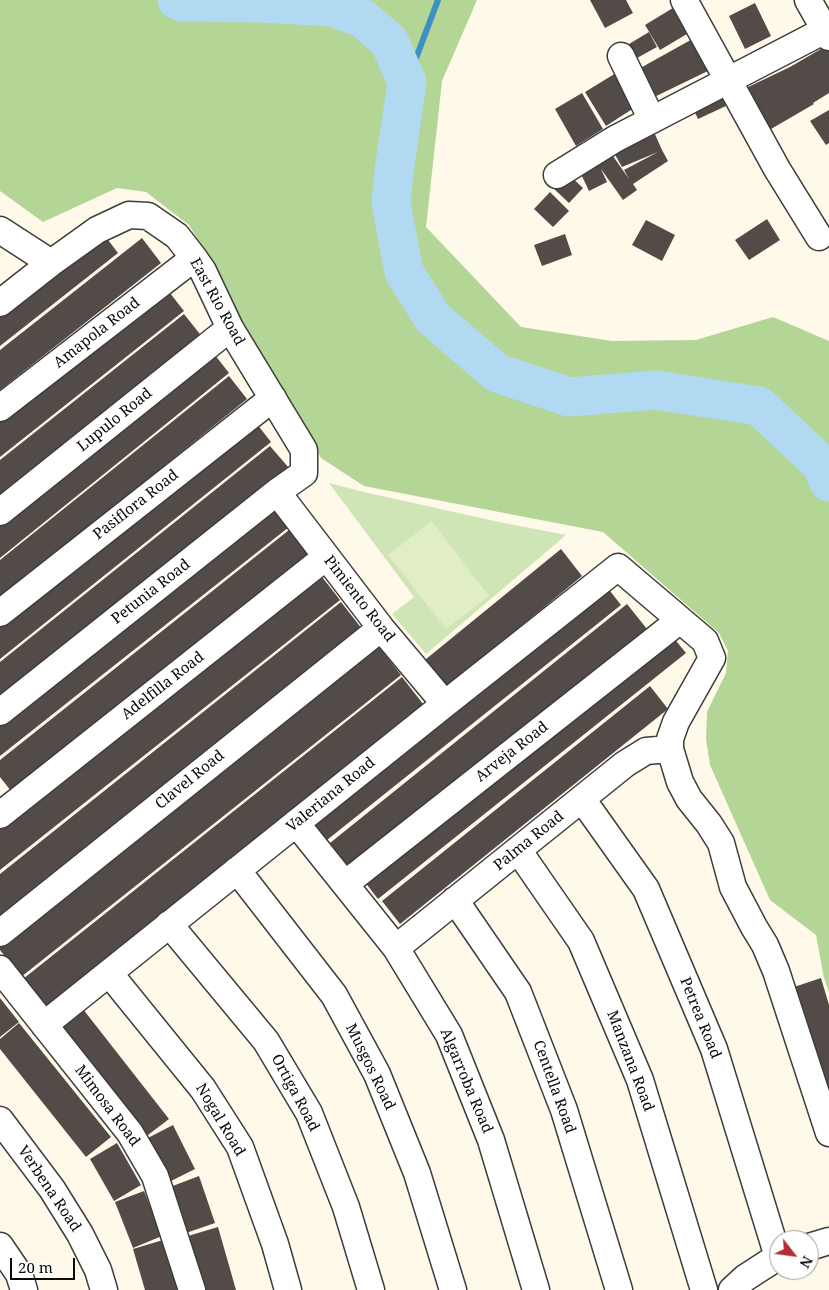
<!DOCTYPE html>
<html>
<head>
<meta charset="utf-8">
<style>
	body { margin:0 }
	#map { position:relative; width:829px; height:1290px; overflow:hidden; background:#fef9e9; font-family:"Noto Serif",serif }
	canvas { display:block }
	.north { position:absolute; left:769px; top:1230px; width:50px; height:50px; box-sizing:border-box; background:#fff; border:1px solid #9d9d9d; border-radius:50%; rotate:120deg; font-size:14px; font-weight:700; line-height:20px; text-align:center; color:#0a0a0a }
	.north::after { content:''; display:block; margin:auto; width:18px; height:22px; background:#b12c34; clip-path:polygon(50% 0,100% 100%,50% 72%,0 100%) }
	.scale { position:absolute; left:10px; top:1258px; width:65px; height:22px; box-sizing:border-box; border:2px solid #0a0a0a; border-top:0; padding-left:6px; font-size:15px; line-height:18px; white-space:nowrap; color:#0a0a0a; -webkit-text-stroke:4px #fff; paint-order:stroke }
</style>
</head>
<body>
<div id="map">
<canvas width="829" height="1290"></canvas>
<div class="north">N</div>
<div class="scale">20 m</div>
</div>
<script>
const ctx = document.querySelector('canvas').getContext('2d');
ctx.lineJoin = 'round';
function fillPath(path, color) {
  ctx.fillStyle = color;
  ctx.fill(path, 'evenodd');
}
function toPath(rows) {
  const path = new Path2D();
  for (const r of rows) {
    path.moveTo(r[0], r[1]);
    for (let i = 2; i < r.length; i += 2) path.lineTo(r[i], r[i + 1]);
  }
  return path;
}
function trace(path, color, width, dash) {
  ctx.strokeStyle = color;
  ctx.lineWidth = width;
  ctx.lineCap = dash ? 'butt' : 'round';
  ctx.setLineDash(dash || []);
  ctx.stroke(path);
}
function label(font, color, halo, rows, align = 'center') {
  ctx.font = font + ' "Noto Serif",serif';
  ctx.lineWidth = 5;
  ctx.setLineDash([]);
  ctx.textBaseline = 'middle';
  ctx.strokeStyle = halo;
  ctx.fillStyle = color;
  for (const [text, x, y, turn = 0] of rows) {
    ctx.save();
    ctx.translate(x, y);
    ctx.rotate((+turn || 0) * Math.PI / 180);
    ctx.textAlign = isNaN(turn) ? turn : align;
    if (halo) ctx.strokeText(text, 0, 0);
    ctx.fillText(text, 0, 0);
    ctx.restore();
  }
}
fillPath(toPath([
	[329,483,364,492,499,522,566,535,426,654,392,614,414,597]
]), '#cfe5b5');
fillPath(toPath([
	[0,0,477,0,442,81,426,227,521,327,612,341,696,340,773,317,829,341,829,992,824,978,816,935,770,900,710,765,706,739,707,712,726,673,728,651,719,633,603,532,364,486,321,458,302,422,230,313,205,251,189,225,146,192,117,188,43,222,0,191]
]), '#b3d596');
fillPath(toPath([
	[432,521,489,596,446,629,388,555]
]), '#e0edc6');
trace(toPath([
	[407,82,438,0]
]), '#3c90c4', 6);
trace(toPath([
	[177,0,182,2,261,3,332,7,362,18,389,41,407,82,394,171,391,203,404,272,433,318,497,373,569,397,656,390,759,406,821,464,829,482]
]), '#b1daf2', 39);
fillPath(toPath([
	[590,0,626,0,633,13,605,28],
	[681,3,697,28,660,50,645,25],
	[755,3,771,36,745,49,729,16],
	[649,32,657,47,637,58,629,44],
	[696,37,712,69,648,100,635,71],
	[826,46,829,51,829,93,813,103,814,104,771,129,746,88,790,67],
	[616,73,637,106,606,126,585,92],
	[719,91,726,106,698,119,691,104],
	[582,93,603,129,576,146,555,109],
	[829,110,829,143,826,145,810,121],
	[650,123,662,150,668,161,633,184,637,190,623,200,601,169,607,182,589,191,580,172,608,149,629,179,624,170,658,152,622,167,609,144],
	[567,173,583,188,569,203,553,188],
	[550,192,569,211,553,227,534,209],
	[767,219,780,240,749,260,735,240],
	[646,220,675,235,662,261,632,245],
	[102,232,118,253,0,346,0,312],
	[565,234,572,255,542,266,534,245],
	[142,238,161,263,0,390,0,350],
	[166,288,184,311,0,457,0,419],
	[184,314,203,338,0,498,0,460],
	[211,350,229,373,0,558,0,520],
	[229,376,247,399,0,598,0,560],
	[253,419,271,442,0,659,0,621],
	[270,446,289,468,0,700,0,662],
	[269,502,289,527,0,756,0,716],
	[289,530,309,554,11,791,0,777,0,760],
	[561,549,582,576,442,691,420,664],
	[315,568,340,600,0,870,0,819],
	[603,582,621,605,327,840,309,818],
	[341,602,366,634,0,925,0,874],
	[627,604,647,629,349,868,330,843],
	[668,631,686,653,378,899,361,877],
	[376,643,401,675,21,977,0,950,0,943],
	[402,677,427,709,48,1011,23,979],
	[650,686,668,709,400,924,382,901],
	[821,978,829,1005,829,1105,791,988],
	[0,998,19,1022,0,1037],
	[79,1004,169,1119,144,1138,55,1023],
	[19,1023,111,1137,86,1157,0,1049,0,1039],
	[173,1125,195,1169,167,1183,146,1139],
	[117,1143,141,1185,114,1201,90,1159],
	[199,1176,215,1223,186,1233,170,1187],
	[144,1191,162,1236,133,1248,115,1202],
	[218,1227,236,1290,203,1290,188,1236],
	[163,1240,178,1290,145,1290,133,1249]
]), '#524b47');
const minor = toPath([
	[684,0,777,169,819,237],
	[808,0,829,37],
	[621,56,652,120],
	[557,175,615,139,829,28],
	[0,230,51,263],
	[0,303,51,263,97,230,129,215,148,216,177,236,194,258,203,271,230,328,304,450,304,473,277,492,0,712],
	[0,408,194,258],
	[277,492,381,628,445,704],
	[0,512,230,328],
	[0,613,273,398],
	[582,799,646,889,714,1049,778,1257],
	[0,815,326,557],
	[296,823,396,948,449,1035,491,1140,536,1290],
	[518,850,581,941,640,1080,704,1290],
	[237,870,334,995,377,1074,417,1173,453,1290],
	[345,884,680,620],
	[455,900,518,992,564,1110,619,1290],
	[169,924,266,1041,309,1113,346,1207,371,1290],
	[0,933,381,628],
	[396,948,625,764,646,751,670,749],
	[0,969,130,1133,155,1176,192,1290],
	[109,973,203,1089,240,1147,275,1244,288,1290],
	[44,1025,445,704,618,567,705,641,712,658,676,722,670,739,670,749,680,782,689,799,709,824,721,843,733,887,754,927,765,945,776,971,829,1133],
	[0,1120,52,1189,80,1234,98,1270,104,1290],
	[0,1246,19,1274,24,1290],
	[809,1247,829,1241],
	[732,1290,745,1278,779,1256]
]);
trace(minor, '#3d3d3d', 29);
trace(minor, '#fff', 26);
label('15px', '#0a0a0a', '#fff', [
	["East Rio Road",217,302,61],
	["Amapola Road",97,333,-38],
	["Lupulo Road",115,420,-39],
	["Pasiflora Road",136,505,-38],
	["Petunia Road",151,592,-38],
	["Pimiento Road",359,599,52],
	["Adelfilla Road",163,686,-38],
	["Arveja Road",512,752,-38],
	["Clavel Road",190,780,-39],
	["Valeriana Road",331,795,-39],
	["Palma Road",529,841,-39],
	["Petrea Road",700,1018,68],
	["Manzana Road",630,1061,69],
	["Musgos Road",370,1067,64],
	["Algarroba Road",466,1081,67],
	["Centella Road",554,1087,70],
	["Ortiga Road",295,1093,62],
	["Mimosa Road",107,1106,53],
	["Nogal Road",220,1120,59],
	["Verbena Road",49,1189,56]
]);
</script>
</body>
</html>
